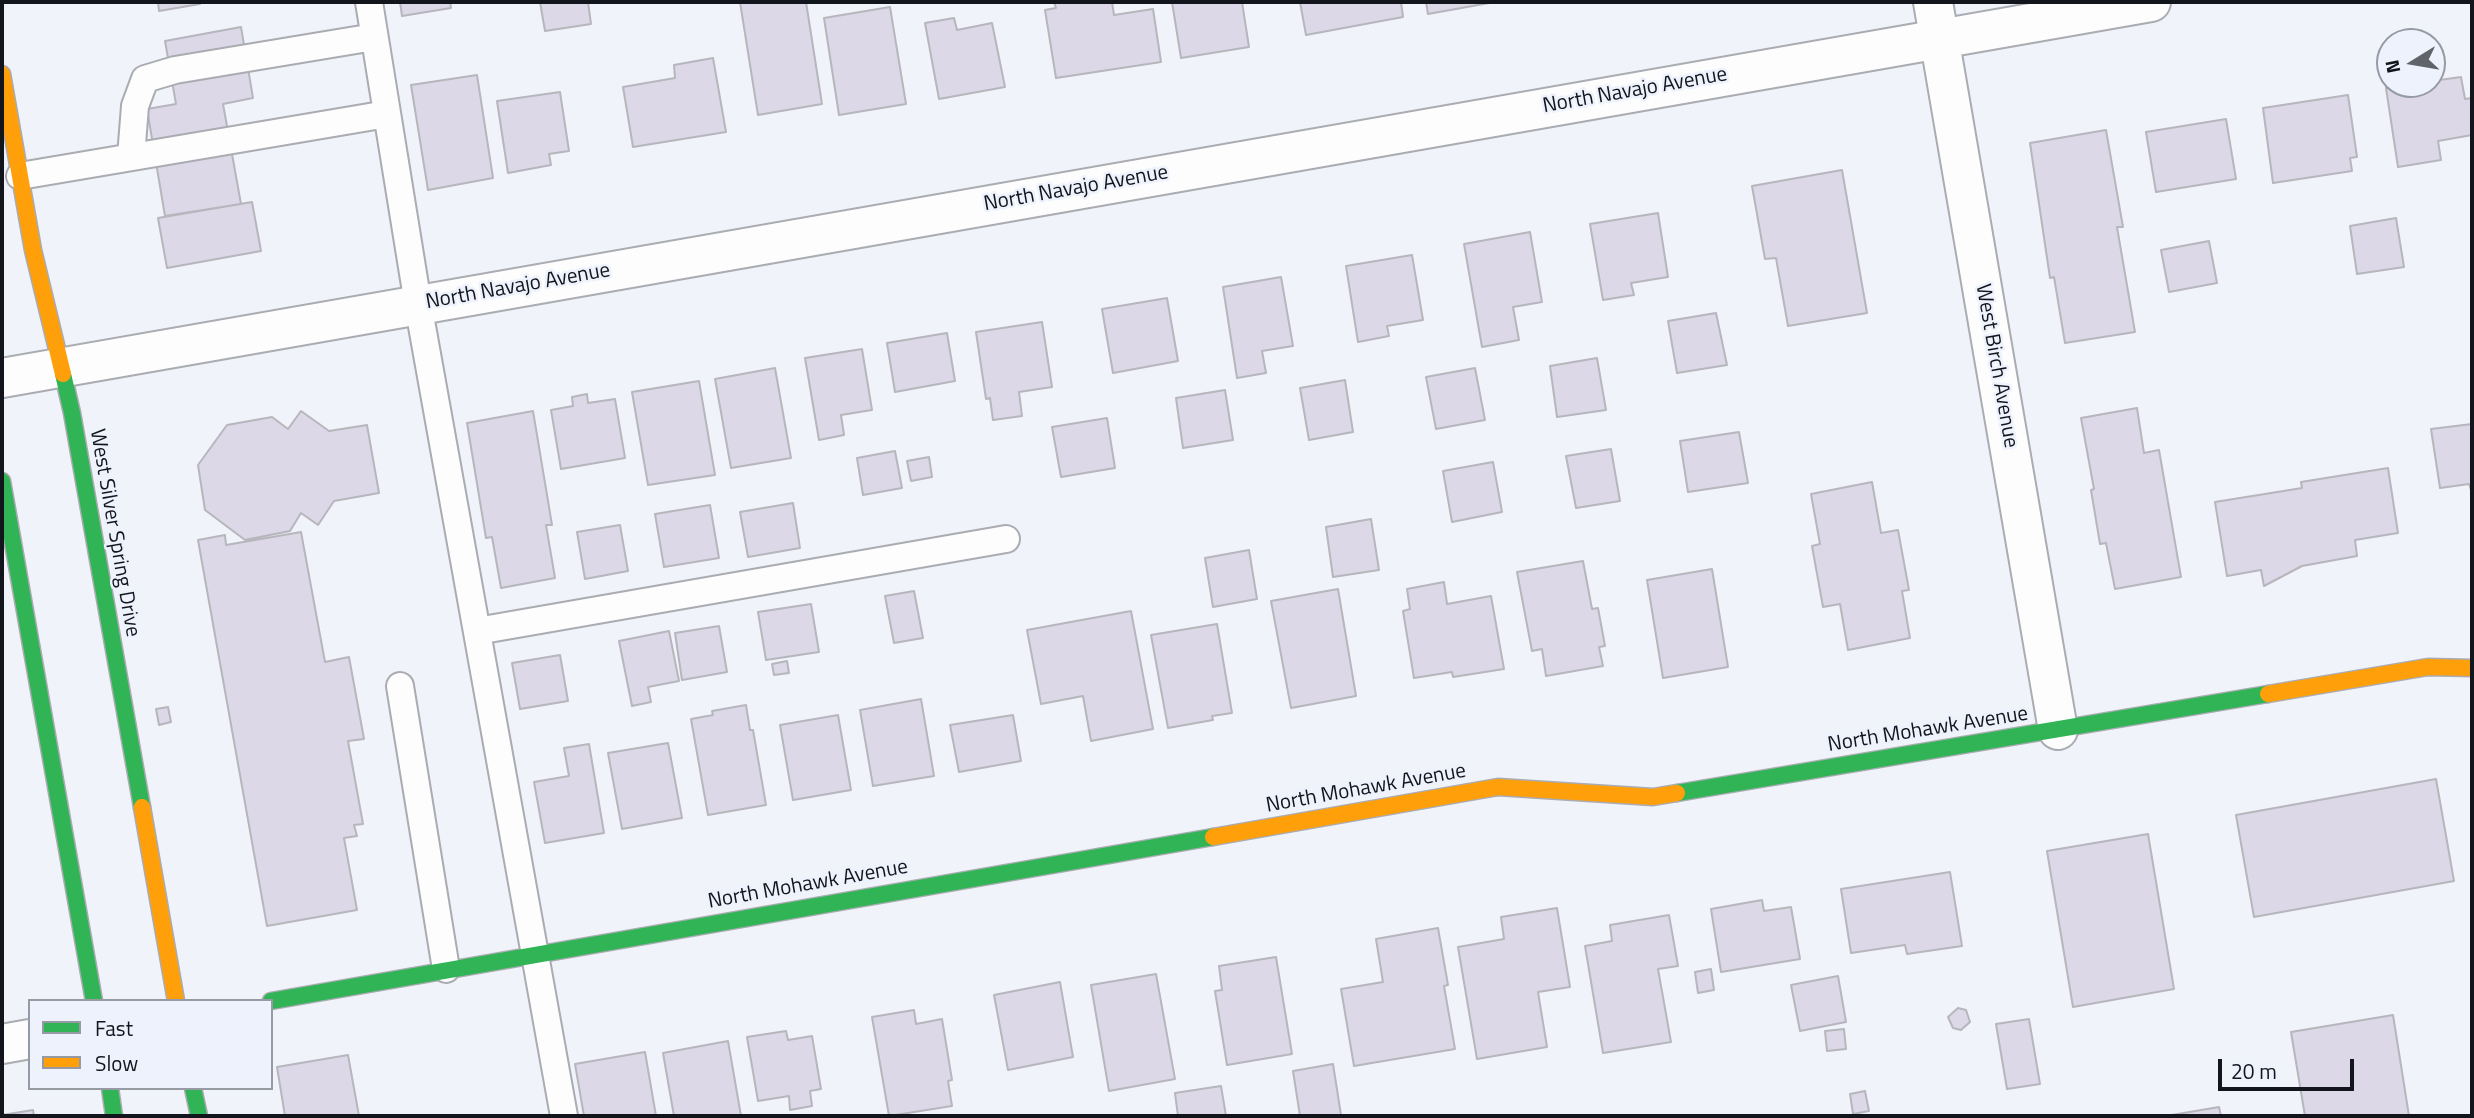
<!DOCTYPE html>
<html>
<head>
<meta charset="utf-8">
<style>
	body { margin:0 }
	#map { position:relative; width:2474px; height:1118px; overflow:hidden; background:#f0f3fa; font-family:"Titillium Web",sans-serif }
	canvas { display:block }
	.frame { position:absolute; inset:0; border:4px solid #12151b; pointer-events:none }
	.legend { position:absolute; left:28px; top:999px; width:245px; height:91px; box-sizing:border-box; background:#edf2fd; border:2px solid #959aa3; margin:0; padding:9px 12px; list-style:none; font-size:21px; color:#12151b }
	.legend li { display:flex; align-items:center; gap:14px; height:35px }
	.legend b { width:35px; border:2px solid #959aa3 }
	.north { position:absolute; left:2376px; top:28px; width:70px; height:70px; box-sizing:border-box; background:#edf2fd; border:2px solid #959aa3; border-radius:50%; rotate:259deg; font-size:19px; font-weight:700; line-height:28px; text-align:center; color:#12151b }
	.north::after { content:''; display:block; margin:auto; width:24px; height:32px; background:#606369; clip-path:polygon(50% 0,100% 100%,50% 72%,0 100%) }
	.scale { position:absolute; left:2218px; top:1059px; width:136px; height:32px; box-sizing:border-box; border:4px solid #12151b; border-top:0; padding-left:9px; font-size:21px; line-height:24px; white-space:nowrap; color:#12151b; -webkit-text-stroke:5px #edf2fd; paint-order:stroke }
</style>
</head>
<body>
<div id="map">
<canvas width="2474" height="1118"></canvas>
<div class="frame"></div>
<ul class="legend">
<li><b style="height:9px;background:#30b455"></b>Fast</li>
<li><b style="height:9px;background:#ff9f0a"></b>Slow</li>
</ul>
<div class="north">N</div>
<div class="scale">20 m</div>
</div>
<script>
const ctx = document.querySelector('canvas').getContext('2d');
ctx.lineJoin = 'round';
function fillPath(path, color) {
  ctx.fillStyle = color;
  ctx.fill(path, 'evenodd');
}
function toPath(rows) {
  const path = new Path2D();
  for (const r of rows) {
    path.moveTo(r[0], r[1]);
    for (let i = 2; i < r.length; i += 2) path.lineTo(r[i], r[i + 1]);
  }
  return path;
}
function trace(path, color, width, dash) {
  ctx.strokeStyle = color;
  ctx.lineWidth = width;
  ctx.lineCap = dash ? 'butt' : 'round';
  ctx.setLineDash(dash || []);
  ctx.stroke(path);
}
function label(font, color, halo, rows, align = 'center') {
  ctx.font = font + ' "Titillium Web",sans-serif';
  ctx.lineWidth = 5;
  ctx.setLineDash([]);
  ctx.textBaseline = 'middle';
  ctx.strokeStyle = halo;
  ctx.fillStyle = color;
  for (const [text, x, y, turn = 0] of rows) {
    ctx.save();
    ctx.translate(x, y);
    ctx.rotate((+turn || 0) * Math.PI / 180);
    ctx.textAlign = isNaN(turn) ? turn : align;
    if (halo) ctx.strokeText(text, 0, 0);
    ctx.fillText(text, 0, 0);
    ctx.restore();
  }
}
const building = toPath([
	[158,2,200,2,200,4,159,11,158,2],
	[400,2,450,2,451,8,402,16,400,2],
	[540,2,588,2,591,24,545,31,540,2],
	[740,2,806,2,822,104,758,115,740,2],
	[1054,2,1112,2,1114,15,1153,9,1161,62,1056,78,1045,10,1056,8,1054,2],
	[1172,2,1242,2,1249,47,1181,58,1172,2],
	[1300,2,1401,2,1403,17,1306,35,1300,2],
	[1426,2,1495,2,1428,14,1426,2],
	[890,7,906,104,839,115,824,18,890,7],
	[954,18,957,30,992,23,1005,87,939,99,925,23,954,18],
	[241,27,253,98,223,104,241,204,165,216,147,109,176,104,165,41,241,27],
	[713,58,726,132,633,147,623,87,675,78,674,65,713,58],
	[477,75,493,178,428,190,411,85,477,75],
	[2461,77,2465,99,2472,98,2472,135,2438,141,2441,160,2398,167,2386,88,2432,84,2432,81,2461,77],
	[560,92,569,151,549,154,551,165,508,173,497,101,560,92],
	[2348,95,2357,157,2350,158,2352,171,2273,183,2263,108,2348,95],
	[2226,119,2236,179,2156,192,2146,132,2226,119],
	[2106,130,2123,227,2117,227,2135,332,2065,343,2054,277,2050,278,2030,143,2106,130],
	[1842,170,1867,313,1788,326,1776,258,1765,259,1752,186,1842,170],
	[252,202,261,251,167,268,158,218,252,202],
	[1658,213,1668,277,1631,283,1634,295,1603,300,1590,224,1658,213],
	[2396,218,2404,267,2357,274,2350,226,2396,218],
	[1530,232,1542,302,1513,307,1519,340,1482,347,1464,244,1530,232],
	[2209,241,2217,283,2169,292,2161,250,2209,241],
	[1412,255,1423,320,1387,326,1389,336,1358,342,1346,266,1412,255],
	[1281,277,1293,346,1262,351,1266,373,1237,378,1223,287,1281,277],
	[1167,298,1178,361,1113,373,1102,309,1167,298],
	[1716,313,1727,365,1677,373,1668,321,1716,313],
	[1042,322,1052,387,1019,392,1022,416,993,420,990,398,986,399,976,332,1042,322],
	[947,333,955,381,895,392,887,343,947,333],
	[862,349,872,410,841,415,844,435,819,440,805,358,862,349],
	[1597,358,1606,410,1557,417,1550,366,1597,358],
	[775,368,791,458,731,468,715,379,775,368],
	[1475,368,1485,420,1436,429,1426,377,1475,368],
	[1345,380,1353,432,1309,440,1300,388,1345,380],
	[699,381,715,475,648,485,632,392,699,381],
	[1225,390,1233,440,1183,448,1176,398,1225,390],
	[587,394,588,403,615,399,625,458,561,469,551,410,573,406,572,397,587,394],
	[2137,408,2144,453,2159,450,2181,577,2115,589,2106,543,2100,544,2091,490,2094,489,2081,418,2137,408],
	[301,411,329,431,367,425,379,493,334,501,318,525,301,513,290,531,245,540,205,510,198,465,227,425,272,417,288,429,301,411],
	[533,411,552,525,546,525,555,578,501,588,492,537,486,538,467,423,533,411],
	[1107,418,1115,468,1061,477,1052,427,1107,418],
	[2472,424,2472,493,2469,484,2440,488,2431,429,2472,424],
	[1739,432,1748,483,1688,492,1680,441,1739,432],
	[1611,449,1620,501,1576,508,1566,456,1611,449],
	[895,451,902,488,863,495,857,458,895,451],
	[929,457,932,477,911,481,907,461,929,457],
	[1493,462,1502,512,1452,522,1443,471,1493,462],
	[2388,468,2398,533,2355,540,2357,556,2302,566,2264,586,2261,570,2227,576,2215,502,2302,488,2301,482,2388,468],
	[1872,482,1881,533,1898,530,1909,590,1902,591,1910,638,1848,650,1840,604,1823,607,1812,546,1820,544,1811,494,1872,482],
	[793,503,800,548,748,557,740,512,793,503],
	[710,505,719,558,664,567,655,514,710,505],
	[1371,519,1379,570,1333,577,1326,527,1371,519],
	[620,525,628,571,585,579,577,532,620,525],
	[301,532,325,662,349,657,364,739,348,741,363,824,354,825,357,836,344,838,357,910,267,926,198,540,225,535,226,545,301,532],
	[1249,550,1257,599,1213,607,1205,558,1249,550],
	[1583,561,1592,609,1598,608,1605,646,1599,647,1603,666,1546,676,1542,649,1532,651,1517,572,1583,561],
	[1712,569,1728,667,1663,678,1647,580,1712,569],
	[1444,582,1447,604,1491,596,1504,669,1453,677,1452,672,1414,678,1403,611,1410,609,1407,589,1444,582],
	[1338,589,1356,696,1291,708,1271,601,1338,589],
	[914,591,923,638,894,643,885,596,914,591],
	[811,604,819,652,766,660,758,612,811,604],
	[1131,611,1153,729,1091,741,1083,696,1041,704,1027,630,1131,611],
	[1217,624,1232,713,1212,716,1213,720,1168,728,1151,635,1217,624],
	[719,626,727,672,682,680,675,633,719,626],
	[669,631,679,681,648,687,651,702,632,706,619,641,669,631],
	[560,655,568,701,520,709,512,663,560,655],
	[787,661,789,673,774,675,772,664,787,661],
	[921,699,934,776,873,786,860,710,921,699],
	[746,705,750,730,753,730,766,805,708,815,691,719,713,715,712,711,746,705],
	[168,707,171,722,159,725,156,709,168,707],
	[838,715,851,790,793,800,780,725,838,715],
	[1013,715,1021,761,959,772,950,725,1013,715],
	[668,743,682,818,622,829,608,753,668,743],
	[589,744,604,833,545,843,534,782,569,776,564,748,589,744],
	[2436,779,2454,881,2254,917,2236,815,2436,779],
	[2148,834,2174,989,2073,1007,2047,851,2148,834],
	[1950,872,1962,946,1907,954,1905,945,1851,953,1841,889,1950,872],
	[1762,900,1764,911,1791,907,1800,959,1721,972,1711,909,1762,900],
	[1557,908,1570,987,1538,992,1547,1047,1477,1059,1458,947,1504,939,1501,917,1557,908],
	[1669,915,1678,966,1658,969,1671,1042,1603,1053,1585,946,1612,941,1610,925,1669,915],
	[1438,928,1448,985,1444,986,1455,1049,1354,1066,1341,989,1383,982,1376,939,1438,928],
	[1276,957,1292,1054,1227,1065,1215,991,1222,990,1219,966,1276,957],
	[1711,969,1714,990,1698,993,1695,972,1711,969],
	[1156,974,1175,1079,1109,1091,1091,985,1156,974],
	[1838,976,1846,1022,1800,1031,1791,985,1838,976],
	[1060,982,1073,1057,1008,1070,994,995,1060,982],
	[1958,1008,1966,1010,1970,1022,1961,1030,1953,1028,1948,1017,1958,1008],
	[914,1010,916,1024,942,1019,952,1080,948,1081,952,1106,889,1116,872,1017,914,1010],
	[2393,1015,2409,1116,2305,1116,2291,1032,2393,1015],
	[2029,1019,2040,1084,2007,1089,1996,1024,2029,1019],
	[1844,1029,1846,1049,1827,1051,1825,1031,1844,1029],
	[786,1031,788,1040,812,1036,821,1089,810,1091,812,1106,790,1110,789,1096,758,1101,747,1037,786,1031],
	[728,1041,741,1116,674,1116,663,1053,728,1041],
	[645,1052,656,1116,584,1116,575,1064,645,1052],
	[348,1055,359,1116,285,1116,277,1067,348,1055],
	[1333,1064,1341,1115,1300,1116,1293,1071,1333,1064],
	[1221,1086,1226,1116,1178,1116,1175,1093,1221,1086],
	[1865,1091,1869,1111,1853,1114,1850,1094,1865,1091],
	[2219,1107,2221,1116,2166,1116,2219,1107],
	[33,1110,34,1116,2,1116,2,1115,33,1110]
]);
fillPath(building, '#dcd8e8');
trace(building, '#b6b6bc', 2);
const lane = toPath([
	[369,2,418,304,564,1116],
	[131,157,135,106,145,79,175,70,374,37],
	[20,176,387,114],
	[477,631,1006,539],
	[400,686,446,969]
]);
const street = toPath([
	[1933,2,2058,730],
	[2,378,2151,2],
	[2,1044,30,1039]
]);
const fast = toPath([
	[63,374,72,413,142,807],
	[2,481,94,1001],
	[1677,793,2268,694],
	[271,1001,1213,837],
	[110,1088,114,1116],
	[193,1088,199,1116]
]);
const slow = toPath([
	[2,74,33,250,63,374],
	[2268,694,2428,667,2472,668],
	[142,807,176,1001],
	[1213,837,1498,787,1653,797,1677,793]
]);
trace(lane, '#aaacb2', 30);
trace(street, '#aaacb2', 42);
trace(fast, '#aaacb2', 19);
trace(slow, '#aaacb2', 19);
trace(lane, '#fdfdfe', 26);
trace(street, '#fdfdfe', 38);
trace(fast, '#30b455', 16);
trace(slow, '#ff9f0a', 16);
label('21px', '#12151b', '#edf2fd', [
	["North Navajo Avenue",1635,91,-10],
	["North Navajo Avenue",1076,189,-10],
	["North Navajo Avenue",518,287,-10],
	["West Birch Avenue",1996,366,80],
	["West Silver Spring Drive",114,533,80],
	["North Mohawk Avenue",1928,730,-9],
	["North Mohawk Avenue",1366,789,-10],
	["North Mohawk Avenue",808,885,-10]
]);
</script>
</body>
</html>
